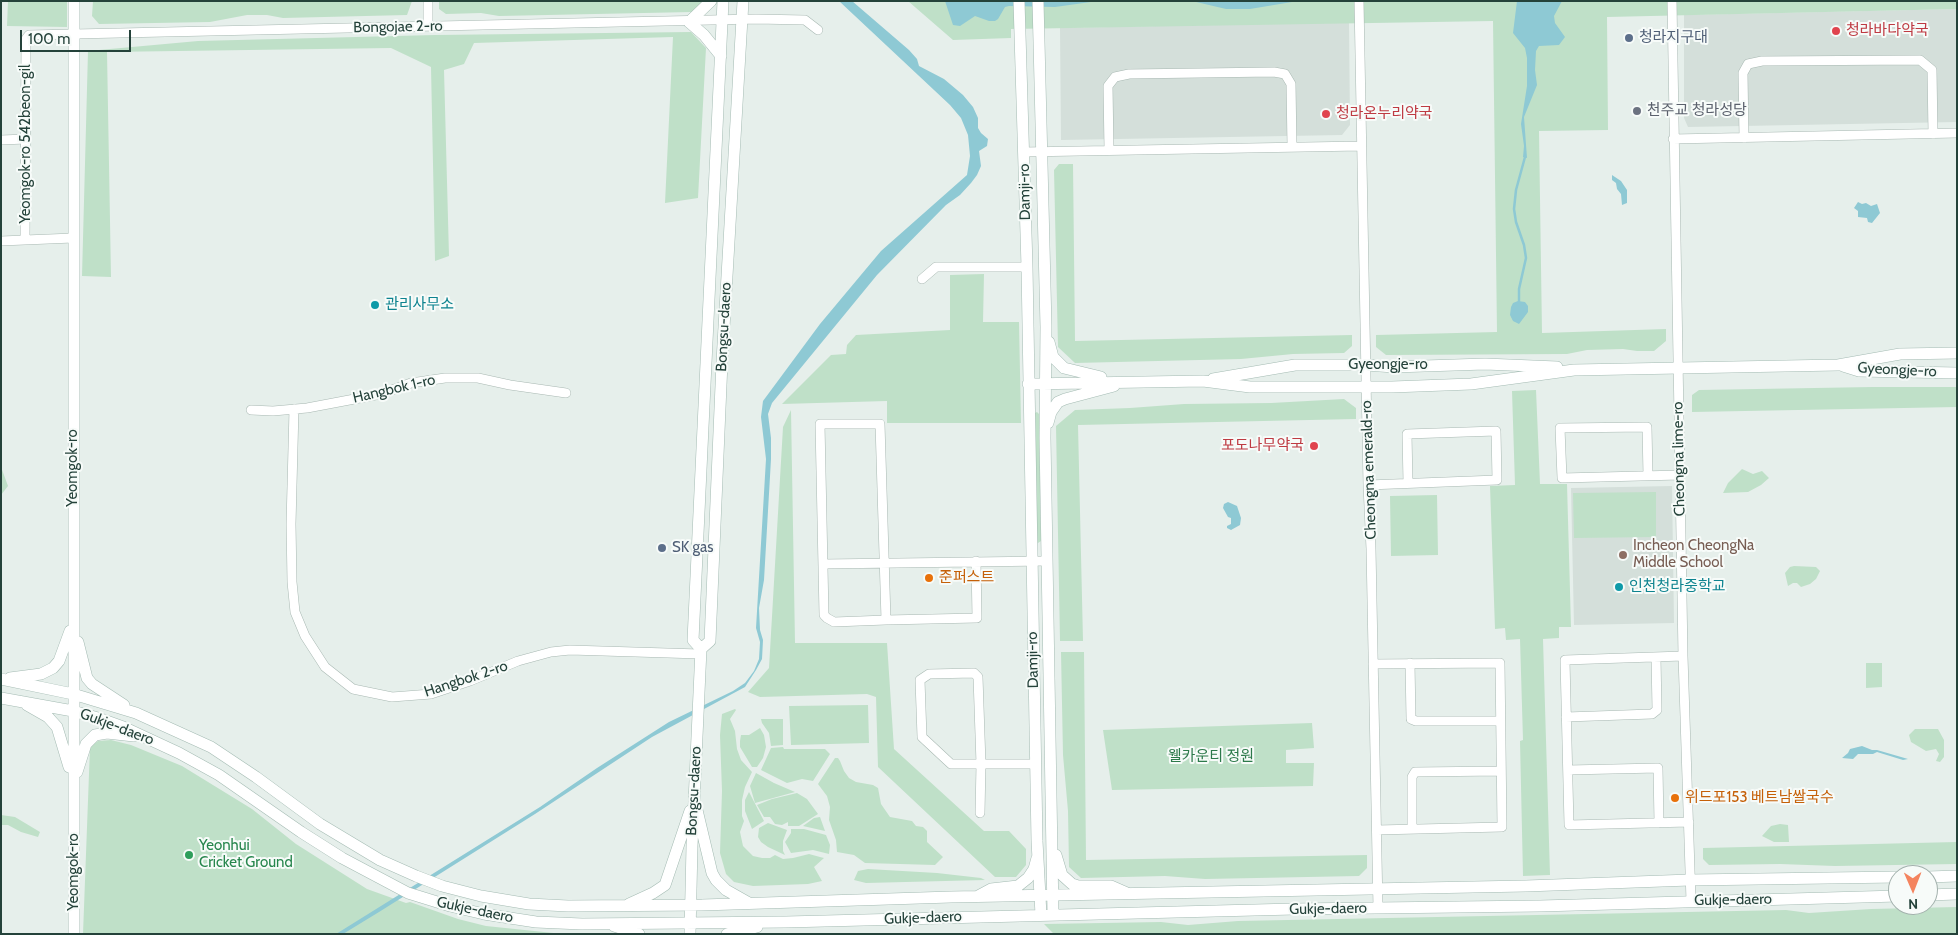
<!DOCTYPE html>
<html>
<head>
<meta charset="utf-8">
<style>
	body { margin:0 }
	#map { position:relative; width:1958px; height:935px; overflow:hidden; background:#e6efeb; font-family:Cabin,sans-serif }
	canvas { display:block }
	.frame { position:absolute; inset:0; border:2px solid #24423a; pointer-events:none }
	.north { position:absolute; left:1888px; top:865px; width:50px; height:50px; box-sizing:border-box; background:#f7fbf9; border:1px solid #a3b1ad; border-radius:50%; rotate:179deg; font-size:14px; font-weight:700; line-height:20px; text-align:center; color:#24423a }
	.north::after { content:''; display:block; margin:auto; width:18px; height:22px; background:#f4845f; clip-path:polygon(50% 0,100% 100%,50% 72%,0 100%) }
	.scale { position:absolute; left:20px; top:30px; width:111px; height:22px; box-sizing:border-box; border:2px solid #24423a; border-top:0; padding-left:6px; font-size:15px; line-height:18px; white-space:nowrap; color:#24423a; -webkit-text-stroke:4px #f7fbf9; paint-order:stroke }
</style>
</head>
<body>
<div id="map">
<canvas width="1958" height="935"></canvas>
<div class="frame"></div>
<div class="north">N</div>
<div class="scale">100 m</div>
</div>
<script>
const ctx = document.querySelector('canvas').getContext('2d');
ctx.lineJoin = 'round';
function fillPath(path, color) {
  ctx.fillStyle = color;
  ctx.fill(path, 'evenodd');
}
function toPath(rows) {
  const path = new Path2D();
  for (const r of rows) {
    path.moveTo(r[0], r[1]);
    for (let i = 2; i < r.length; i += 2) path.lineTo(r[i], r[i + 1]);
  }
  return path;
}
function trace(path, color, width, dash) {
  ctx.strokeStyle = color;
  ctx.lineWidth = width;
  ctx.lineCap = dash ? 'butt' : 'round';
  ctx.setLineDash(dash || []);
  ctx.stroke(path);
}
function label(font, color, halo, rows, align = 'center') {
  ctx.font = font + ' Cabin,"Noto Sans KR",sans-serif';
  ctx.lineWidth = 4;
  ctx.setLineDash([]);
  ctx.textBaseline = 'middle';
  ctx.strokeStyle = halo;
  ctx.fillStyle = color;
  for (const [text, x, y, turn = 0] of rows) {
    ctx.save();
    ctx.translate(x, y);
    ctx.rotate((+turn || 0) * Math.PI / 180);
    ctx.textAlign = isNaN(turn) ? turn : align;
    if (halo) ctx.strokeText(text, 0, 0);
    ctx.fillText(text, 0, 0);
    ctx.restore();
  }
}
fillPath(toPath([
	[1957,9,1957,122,1688,127,1684,118,1684,15],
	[1349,22,1350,125,1342,135,1061,140,1060,28],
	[1672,486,1674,623,1574,625,1571,488]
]), '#d4dfda');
fillPath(toPath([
	[8,1,67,1,67,27,7,26],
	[93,1,412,1,407,15,283,18,267,15,247,15,210,22,99,24,92,16],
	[439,1,704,1,692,12,499,16,481,13,446,14,439,9],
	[908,1,1957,1,1957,9,1607,17,1608,130,1539,131,1542,333,1666,329,1666,341,1654,351,1637,351,1623,349,1587,350,1567,354,1386,355,1376,347,1376,335,1497,332,1493,21,1011,29,1011,38,953,40],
	[691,32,706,48,698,198,665,203,673,37,474,43,464,64,444,70,449,256,435,261,431,67,391,48,107,52,111,277,82,276,88,51,198,41,435,35],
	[1059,164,1073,164,1075,341,1352,335,1352,346,1344,353,1293,354,1241,359,1075,363,1058,347,1054,170],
	[984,274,983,322,1019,322,1021,423,887,423,887,401,782,404,831,355,846,354,847,345,856,335,950,330,950,275],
	[1872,387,1957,387,1957,407,1692,412,1692,395,1699,390],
	[1536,390,1540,484,1567,484,1571,627,1559,627,1559,638,1543,639,1550,875,1523,876,1520,741,1523,740,1520,639,1506,640,1505,628,1495,629,1490,486,1515,485,1512,391],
	[1344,399,1356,408,1356,419,1078,425,1083,641,1060,641,1056,426,1075,410,1130,408,1184,404,1271,403],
	[791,410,795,643,887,643,894,749,984,831,1009,831,1026,849,1026,865,1016,877,995,877,878,767,876,697,867,694,760,697,748,692,769,668,783,427],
	[1037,412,1039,414,1041,541,1038,543,1037,543,1035,413],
	[1,467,8,486,1,495],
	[1742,469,1753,474,1762,471,1769,478,1761,485,1748,492,1723,493,1728,483],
	[1656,492,1656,537,1574,538,1573,493],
	[1437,495,1438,555,1391,556,1390,496],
	[1794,566,1816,567,1820,571,1816,579,1810,584,1801,587,1797,583,1793,583,1788,586,1785,573,1790,567],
	[1061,652,1084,652,1086,860,1367,855,1367,868,1359,876,1205,879,1165,876,1081,878,1069,867,1068,811,1063,755],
	[1866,663,1882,663,1882,687,1866,688],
	[868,705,869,743,791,745,789,706],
	[735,709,736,710,730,719,735,731,737,749,741,760,752,772,745,787,742,800,742,816,744,821,740,832,743,846,753,856,762,858,770,858,775,855,783,859,793,858,809,854,820,857,824,858,814,867,822,881,808,884,753,886,734,882,726,874,720,853,722,791,720,735,722,714],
	[761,719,783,719,783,745,771,746,769,733,762,723],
	[1312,723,1314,748,1286,750,1286,763,1314,763,1313,786,1112,790,1103,730],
	[760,728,764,735,766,747,763,758,757,767,752,767,740,747,740,741,741,735,749,735],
	[1915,729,1938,729,1944,740,1944,757,1940,762,1936,761,1939,754,1936,749,1926,751,1911,742,1909,735],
	[111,740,131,745,182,766,252,809,296,844,367,889,406,903,410,902,458,919,486,926,563,934,83,934,90,747,98,741],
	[783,747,784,749,825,749,830,754,813,781,802,779,787,783,761,770,771,748],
	[835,758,838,758,840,761,844,771,849,778,856,782,873,785,878,788,881,804,890,817,912,821,916,826,923,827,927,831,927,842,943,857,935,865,865,863,854,855,837,852,836,840,829,820,830,807,827,796,818,784],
	[756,773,774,783,795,792,755,803,750,786],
	[749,792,764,821,752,829,745,811,745,800],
	[797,793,807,799,818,814,799,826,788,826,788,822,782,825,775,824,770,817,764,817,757,805,772,799],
	[1,815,15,817,40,832,38,837,21,832,8,825,1,825],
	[820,817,825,831,803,826,814,818],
	[768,823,787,830,783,841,783,851,785,855,768,847,761,842,758,837,759,828],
	[1780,824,1788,825,1789,842,1774,842,1762,836,1771,826],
	[791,829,804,829,826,835,830,845,829,854,813,850,791,853,785,842,791,833],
	[1957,842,1957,864,1835,866,1780,864,1709,865,1703,859,1703,848],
	[868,869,937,873,981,878,985,880,866,883,854,880,858,871],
	[1957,907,1957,934,1054,934,1044,924,1161,922,1188,925,1238,921,1786,910,1809,913,1871,909]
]), '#bfe0c8');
fillPath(toPath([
	[839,1,852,1,909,50,917,59,919,66,944,79,963,95,973,107,978,118,978,128,981,133,988,139,987,146,979,151,981,166,977,175,971,183,960,195,946,205,877,275,772,403,768,414,771,438,771,459,764,580,759,608,760,630,763,640,762,659,756,670,745,687,652,737,535,814,379,912,343,934,336,934,540,807,597,768,669,722,733,691,745,683,754,671,759,659,760,642,756,628,766,459,761,417,763,401,820,324,881,251,967,175,970,156,968,135,961,118,950,105],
	[945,1,1098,1,1055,7,1009,6,1005,7,998,19,995,21,989,21,975,16,960,26,953,25],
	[1192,1,1298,1,1250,9,1226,9],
	[1517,1,1562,1,1554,16,1555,23,1565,37,1559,45,1539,46,1536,51,1535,70,1537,85,1524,117,1527,158,1523,157,1524,146,1521,124,1527,86,1527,58,1525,48,1513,33],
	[1612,175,1621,181,1627,190,1627,203,1622,205,1621,194,1617,189,1616,183,1612,180],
	[1858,202,1862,204,1866,203,1871,206,1877,204,1880,213,1872,223,1868,222,1867,218,1858,217,1858,211,1854,208],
	[1518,301,1525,302,1528,306,1528,312,1519,324,1513,321,1510,315,1511,307,1513,303],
	[1228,502,1237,506,1241,518,1240,525,1231,530,1227,528,1227,526,1231,524,1231,518,1228,517,1223,508,1224,504],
	[1862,746,1872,750,1877,750,1908,759,1903,760,1877,752,1873,754,1858,754,1853,759,1842,758,1848,753,1850,749]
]), '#8ec9d4');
trace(toPath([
	[1519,301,1519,289,1526,258,1524,245,1516,222,1514,209,1516,190,1525,157]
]), '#8ec9d4', 2.5);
const street = toPath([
	[428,1,428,26],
	[1359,1,1368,485,1371,549,1378,908],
	[1672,1,1683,656,1691,901],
	[1744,138,1743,73,1748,64,1762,61,1920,60,1932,70,1933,134],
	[1673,139,1957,133],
	[1,140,26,139],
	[1109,150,1108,86,1115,77,1129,74,1274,72,1285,74,1291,84,1292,147],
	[1024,152,1361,146],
	[25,239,26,39,29,35,756,19,805,20,818,30],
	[1,241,73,238],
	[922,279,936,267,1027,267],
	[294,409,291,524,292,582,295,612,305,636,325,667,353,689,392,697,431,694,470,681,518,661,551,652,570,650,700,654],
	[251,410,273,411,307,408,381,394,411,383,445,378,478,378,510,385,566,393],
	[1648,476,1647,427,1560,428,1562,478,1680,475],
	[1368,485,1497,480,1496,431,1407,434,1408,483],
	[824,564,1047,561],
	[886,620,880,424,820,424,824,615,827,618,834,622,886,620,977,618,976,561],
	[1683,656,1565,660,1569,825,1689,822],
	[1410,663,1411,719,1416,721,1500,721],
	[1373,664,1500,663,1502,827,1377,830],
	[1566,717,1652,714,1657,710,1656,657],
	[1568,770,1658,768,1659,823],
	[980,813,981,764,978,677,974,673,929,674,920,680,922,737,951,764,1036,764],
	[1412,829,1412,777,1415,772,1501,771]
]);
const secondary = toPath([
	[74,1,74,934],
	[711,1,689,22,704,35,721,56],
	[1019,1,1027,267,1037,841,1041,915],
	[1038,1,1046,327,1045,438,1053,915],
	[1049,342,1053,357,1064,368,1101,377],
	[1843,366,1859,371,1957,373],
	[1213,379,1295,365,1366,365,1394,367,1485,364,1557,367],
	[1028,384,1203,381,1250,387,1392,387,1471,384,1574,370,1838,365,1900,354,1957,353],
	[1048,423,1051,412,1058,402,1065,399,1114,386],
	[78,642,87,678,92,684,124,705],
	[701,649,710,641,722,362,743,1],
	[10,678,41,674,53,668,59,661,70,631],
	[1,679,73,694,136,713,211,747,256,777,320,824,380,860,416,876,442,886,481,896,529,904,568,906,702,905,951,897,1526,886,1690,880,1898,877],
	[1,698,73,711,98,718,123,727,179,753,219,775,301,832,342,858,408,893,450,906,484,914,536,922,582,924,786,922,1294,909,1540,906,1898,896],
	[27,705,48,717,57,727,69,767],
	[77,772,86,744,95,735,107,733,134,736],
	[697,810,712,873,716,880,726,890,749,903],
	[1056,855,1062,875,1072,884,1078,886,1111,886,1127,893],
	[1928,877,1957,876],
	[1928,895,1957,894],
	[978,896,991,889,1018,886,1028,878,1034,869,1037,858],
	[629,904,653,893,665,885,690,811],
	[614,926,639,934],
	[690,934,692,846,701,649,693,640,723,1],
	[727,934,757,927]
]);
trace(street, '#a8b8b2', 10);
trace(secondary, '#a4bbb3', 12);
trace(street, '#fff', 9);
trace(secondary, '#fff', 11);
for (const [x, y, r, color] of [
	[1836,31,5,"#e0444e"],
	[1629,38,5,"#5c6f8a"],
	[1637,111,5,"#6b7280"],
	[1326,114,5,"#e0444e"],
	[375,305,5,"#0f9aa8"],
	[1314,446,5,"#e0444e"],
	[662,548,5,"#5c6f8a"],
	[1623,555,5,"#8d6e63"],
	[929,578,5,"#e8710a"],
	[1619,587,5,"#0f9aa8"],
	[1675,798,5,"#e8710a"],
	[189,855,5,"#2e9e5b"]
]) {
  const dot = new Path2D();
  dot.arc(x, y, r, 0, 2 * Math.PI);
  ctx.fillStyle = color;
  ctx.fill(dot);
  trace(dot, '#f7fbf9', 2);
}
label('15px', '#24423a', '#f7fbf9', [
	["Bongojae 2-ro",398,27,-1],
	["Yeomgok-ro 542beon-gil",26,144,-90],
	["Damji-ro",1025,192,-91],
	["Bongsu-daero",724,327,-87],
	["Gyeongje-ro",1388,365],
	["Gyeongje-ro",1897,370,3],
	["Hangbok 1-ro",394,389,-13],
	["Cheongna lime-ro",1679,459,-91],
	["Yeomgok-ro",73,468,-90],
	["Cheongna emerald-ro",1369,470,-92],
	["Damji-ro",1033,660,-91],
	["Hangbok 2-ro",466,679,-18],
	["Gukje-daero",117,727,21],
	["Bongsu-daero",694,791,-87],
	["Yeomgok-ro",74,872,-90],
	["Gukje-daero",1733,900,-1],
	["Gukje-daero",1328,909,-1],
	["Gukje-daero",475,910,12],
	["Gukje-daero",923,918,-2]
]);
label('15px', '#be3a42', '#f7fbf9', [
	["청라바다약국",1846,31],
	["청라온누리약국",1336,114],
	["포도나무약국",1304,446,"right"]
], 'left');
label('15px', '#4e5e75', '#f7fbf9', [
	["청라지구대",1639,38],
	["SK gas",672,548]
], 'left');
label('15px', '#5b616d', '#f7fbf9', [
	["천주교 청라성당",1647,111]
], 'left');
label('15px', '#0d838f', '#f7fbf9', [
	["관리사무소",385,305],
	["인천청라중학교",1629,587]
], 'left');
label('15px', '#785e54', '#f7fbf9', [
	["Incheon CheongNa",1633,546],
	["Middle School",1633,563]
], 'left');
label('15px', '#c56008', '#f7fbf9', [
	["준퍼스트",939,578],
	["위드포153 베트남쌀국수",1685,798]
], 'left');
label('15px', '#2d7a4b', '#f7fbf9', [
	["웰카운티 정원",1211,757]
]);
label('15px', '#27864d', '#f7fbf9', [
	["Yeonhui",199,846],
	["Cricket Ground",199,863]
], 'left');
</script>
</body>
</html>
